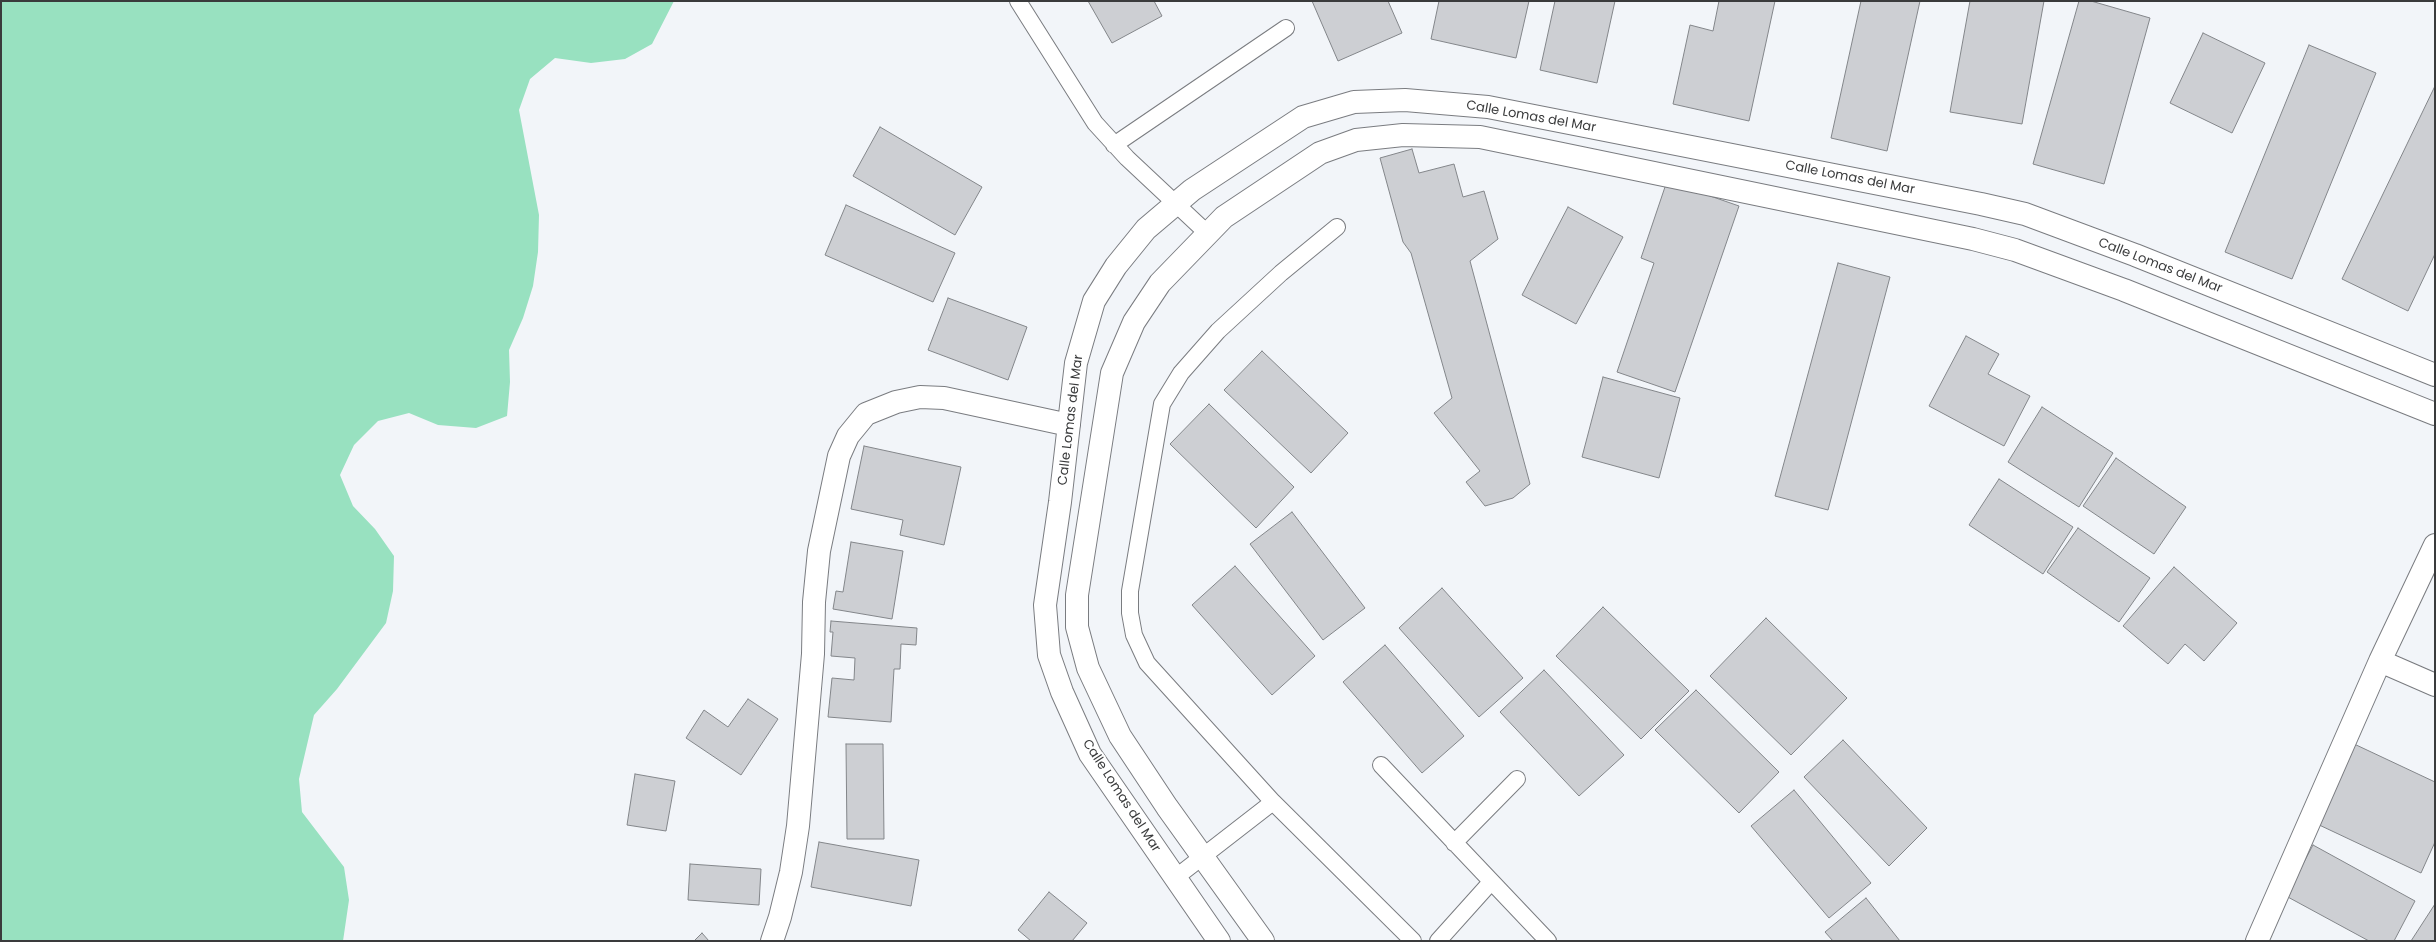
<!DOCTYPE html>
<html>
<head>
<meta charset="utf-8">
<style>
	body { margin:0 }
	#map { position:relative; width:2436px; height:942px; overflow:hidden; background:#f2f5f9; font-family:Poppins,sans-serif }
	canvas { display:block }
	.frame { position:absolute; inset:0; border:2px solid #3a3b3c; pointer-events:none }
</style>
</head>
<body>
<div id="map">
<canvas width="2436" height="942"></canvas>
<div class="frame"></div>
</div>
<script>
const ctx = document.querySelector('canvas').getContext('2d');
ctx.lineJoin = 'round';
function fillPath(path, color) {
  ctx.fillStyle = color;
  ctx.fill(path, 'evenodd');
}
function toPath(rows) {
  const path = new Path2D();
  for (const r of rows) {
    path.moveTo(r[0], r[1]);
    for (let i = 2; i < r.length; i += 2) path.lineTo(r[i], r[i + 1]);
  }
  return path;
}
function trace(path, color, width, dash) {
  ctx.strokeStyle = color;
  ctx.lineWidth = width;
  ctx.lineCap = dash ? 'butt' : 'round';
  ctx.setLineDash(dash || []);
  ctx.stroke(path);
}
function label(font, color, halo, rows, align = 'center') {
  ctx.font = font + ' Poppins,sans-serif';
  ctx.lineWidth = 4;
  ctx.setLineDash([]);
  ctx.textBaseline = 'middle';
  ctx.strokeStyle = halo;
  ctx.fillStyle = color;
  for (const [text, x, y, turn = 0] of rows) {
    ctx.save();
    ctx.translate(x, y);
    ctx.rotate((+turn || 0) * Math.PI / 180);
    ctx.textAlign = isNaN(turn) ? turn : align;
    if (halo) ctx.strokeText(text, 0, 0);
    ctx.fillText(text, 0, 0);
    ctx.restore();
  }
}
fillPath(toPath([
	[1,1,674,1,652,44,625,59,591,63,555,58,530,79,519,110,539,215,538,252,533,286,523,318,509,350,510,382,507,416,476,428,438,425,409,413,378,421,354,445,340,475,353,506,375,529,394,556,393,591,386,623,337,689,314,715,299,779,302,812,344,867,349,900,343,941,1,941]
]), '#98e1c0');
const building = toPath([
	[1088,1,1154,1,1162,16,1112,43,1088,1],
	[1312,1,1388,1,1402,33,1338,61,1312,1],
	[1439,1,1529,1,1516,58,1431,39,1439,1],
	[1555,1,1615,1,1597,83,1540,70,1555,1],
	[1719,1,1775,1,1749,121,1673,104,1690,25,1713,31,1719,1],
	[1861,1,1920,1,1887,151,1831,138,1861,1],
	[1970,1,2044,1,2022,124,1950,112,1970,1],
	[2079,1,2091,1,2150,18,2104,184,2033,164,2079,1],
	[2203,33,2265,63,2232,133,2170,103,2203,33],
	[2309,45,2376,73,2292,279,2225,252,2309,45],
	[2435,86,2435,254,2408,311,2342,279,2435,86],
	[880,127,982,187,955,235,853,176,880,127],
	[1412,149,1419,173,1454,164,1463,197,1484,191,1498,239,1470,261,1530,484,1513,498,1485,506,1466,482,1480,471,1434,413,1452,398,1411,253,1403,242,1380,158,1412,149],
	[1667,181,1739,206,1675,392,1617,372,1654,263,1641,258,1667,181],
	[846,205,955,253,933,302,825,255,846,205],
	[1568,207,1623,237,1576,324,1522,295,1568,207],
	[1838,263,1890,277,1828,510,1775,496,1838,263],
	[948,298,1027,327,1008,380,928,350,948,298],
	[1966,336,1999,354,1988,374,2030,396,2004,446,1929,406,1966,336],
	[1262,351,1348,433,1311,473,1224,390,1262,351],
	[1603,377,1680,398,1659,478,1582,457,1603,377],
	[1209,404,1294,487,1256,528,1170,444,1209,404],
	[2042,407,2113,453,2079,507,2008,462,2042,407],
	[864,446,961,467,944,545,900,535,903,520,851,509,864,446],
	[2116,458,2186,507,2154,554,2083,506,2116,458],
	[1999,479,2073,527,2043,574,1969,525,1999,479],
	[1292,512,1365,608,1323,640,1250,544,1292,512],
	[2078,528,2150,578,2119,622,2047,572,2078,528],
	[851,542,903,551,892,619,833,609,836,591,843,592,851,542],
	[1235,566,1315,656,1272,695,1192,605,1235,566],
	[2174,567,2237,623,2204,661,2185,644,2168,664,2123,626,2174,567],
	[1442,588,1523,678,1479,717,1399,628,1442,588],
	[1603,607,1689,691,1641,739,1556,656,1603,607],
	[1766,618,1847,698,1791,755,1710,676,1766,618],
	[831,621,917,628,916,645,901,644,900,669,894,669,891,722,828,717,832,678,854,680,855,658,831,656,833,632,830,632,831,621],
	[1385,645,1464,736,1422,773,1343,682,1385,645],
	[1544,670,1624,755,1579,796,1500,712,1544,670],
	[1696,690,1779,772,1739,813,1655,730,1696,690],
	[748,699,778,719,741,775,686,738,704,710,728,727,748,699],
	[1843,740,1927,828,1889,866,1804,777,1843,740],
	[2352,743,2435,782,2435,842,2421,873,2315,823,2352,743],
	[846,744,883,744,884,839,847,839,846,744],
	[635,774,675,781,666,831,627,825,635,774],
	[1794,790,1871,883,1829,918,1751,826,1794,790],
	[819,842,919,860,911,906,811,887,819,842],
	[2313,845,2415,901,2394,941,2369,941,2286,896,2313,845],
	[690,864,761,869,759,905,688,900,690,864],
	[1049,892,1087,923,1072,941,1031,941,1018,930,1049,892],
	[1866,898,1900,941,1833,941,1825,932,1866,898],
	[2435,904,2435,941,2411,941,2435,904],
	[702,933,709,941,694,941,702,933]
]);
fillPath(building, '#cdcfd3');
trace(building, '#83868a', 1);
const lane = toPath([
	[1018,1,1095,123,1127,158,1207,233],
	[1114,145,1286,28],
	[1337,227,1281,273,1218,331,1181,373,1162,404,1130,591,1130,613,1134,635,1147,663,1273,802,1413,941],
	[1381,765,1548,941],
	[1454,843,1517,779],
	[1175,878,1273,802],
	[1438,941,1491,882]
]);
const street = toPath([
	[2380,661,2435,685],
	[772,941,780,917,791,872,798,826,813,654,814,602,819,551,839,456,848,436,866,414,896,402,920,397,944,398,1069,425],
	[1219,941,1090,754,1062,692,1049,655,1045,605,1060,502,1076,363,1094,301,1116,266,1146,229,1192,190,1303,117,1354,102,1405,100,1488,107,1981,204,2025,214,2135,255,2435,375],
	[1263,941,1167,807,1120,736,1088,668,1077,627,1077,595,1112,373,1134,322,1160,283,1224,217,1320,153,1356,140,1403,135,1480,137,1973,239,2015,250,2124,290,2435,414],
	[2257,941,2380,661,2435,545]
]);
trace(lane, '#7a7c80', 18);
trace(street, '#7a7c80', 24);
trace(lane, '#fff', 16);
trace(street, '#fff', 22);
label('13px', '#3a3b3c', '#fff', [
	["Calle Lomas del Mar",1531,117,10],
	["Calle Lomas del Mar",1850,178,11],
	["Calle Lomas del Mar",2160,266,21],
	["Calle Lomas del Mar",1071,420,-83],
	["Calle Lomas del Mar",1121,796,57]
]);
</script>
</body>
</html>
